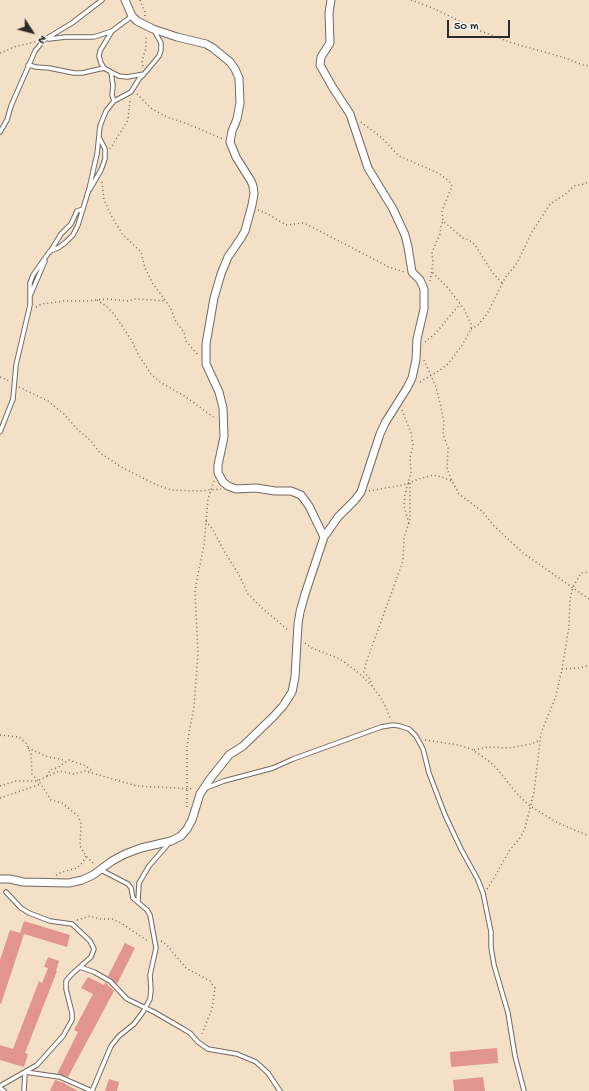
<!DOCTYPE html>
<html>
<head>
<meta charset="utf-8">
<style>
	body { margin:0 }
	#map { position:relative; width:589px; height:1091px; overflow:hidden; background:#f4e0c6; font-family:"Gochi Hand",sans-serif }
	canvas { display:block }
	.north { position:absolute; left:12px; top:12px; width:40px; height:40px; -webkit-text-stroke:3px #f6f6f2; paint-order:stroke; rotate:126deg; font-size:11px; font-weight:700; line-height:16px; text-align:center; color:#2b2b2b }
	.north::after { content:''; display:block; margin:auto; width:14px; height:18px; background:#2b2b2b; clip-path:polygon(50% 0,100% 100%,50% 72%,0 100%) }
	.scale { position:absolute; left:447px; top:20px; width:63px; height:18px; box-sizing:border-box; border:2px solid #2b2b2b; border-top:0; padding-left:5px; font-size:12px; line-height:14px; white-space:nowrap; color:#2b2b2b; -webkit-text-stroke:3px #f6f6f2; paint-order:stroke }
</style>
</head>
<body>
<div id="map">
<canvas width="589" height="1091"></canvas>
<div class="north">N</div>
<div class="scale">50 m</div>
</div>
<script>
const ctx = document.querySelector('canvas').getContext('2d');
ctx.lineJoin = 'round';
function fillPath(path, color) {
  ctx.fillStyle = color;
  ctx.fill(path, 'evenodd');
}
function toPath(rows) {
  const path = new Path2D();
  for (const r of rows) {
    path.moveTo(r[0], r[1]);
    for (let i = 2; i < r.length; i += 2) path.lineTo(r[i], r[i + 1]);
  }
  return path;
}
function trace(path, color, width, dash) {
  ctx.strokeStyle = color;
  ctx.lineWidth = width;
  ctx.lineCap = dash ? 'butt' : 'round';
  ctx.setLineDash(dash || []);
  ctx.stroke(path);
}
fillPath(toPath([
	[24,921,70,935,67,947,24,934,1,1004,0,1003,0,960,10,930,20,933],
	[125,943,135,948,117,984,108,976],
	[48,957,59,961,56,971,57,971,25,1053,28,1054,24,1067,0,1060,0,1045,13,1049,39,981,42,983,48,968,44,967],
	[88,977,104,985,105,982,114,991,68,1077,58,1074,58,1072,78,1032,74,1030,93,994,81,988],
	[497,1048,498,1063,451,1067,450,1052],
	[483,1077,485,1091,454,1091,453,1080],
	[109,1079,119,1082,117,1091,105,1091],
	[55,1080,65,1083,65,1084,78,1091,50,1091]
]), '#e2958e');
const lane = toPath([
	[112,31,100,51,99,56,101,63,104,68,111,72,119,76,127,77,144,74,159,56,161,50,161,43,154,30],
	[49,39,66,37,94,37,112,31,132,16],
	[28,65,36,67,49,68,74,73,82,73,104,68],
	[111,72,113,86,112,95,114,101],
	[0,132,7,120,11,106,35,51,44,40,72,23,102,0],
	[90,189,101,170,105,159,105,149,100,139],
	[50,252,61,234,71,224,77,211,83,209],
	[30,296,45,261],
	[0,432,13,399,16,365,30,305,30,283,33,275,50,251,58,248,66,242,73,235,78,225,89,189,97,154,100,126,106,111,114,101,131,92,139,79,144,74],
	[206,788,224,781,273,768,293,759,381,727,393,725,400,726,409,729,416,736,423,749,429,773,445,815,461,849,478,880,483,893,491,932,491,947,494,965,508,1013,515,1056,524,1091],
	[138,902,139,883,149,866,170,842],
	[80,967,94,972,110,981,127,999,154,1012,180,1027,190,1033,198,1042,208,1049,237,1054,256,1062,268,1073,280,1091],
	[0,1086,37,1065,63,1036,72,1020,72,1013,66,989,66,981,72,974,91,957,94,949,90,941,72,924,50,921,29,913,21,908,6,892],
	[0,1088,4,1091],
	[24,1091,25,1072,60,1077,92,1091],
	[92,1091,111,1046,119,1036,134,1024,143,1012,150,999,151,990,150,975,156,948,150,915,147,910,133,898,131,888,128,884,101,870]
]);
const street = toPath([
	[125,0,132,16,137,21,153,29,177,37,206,44,213,48,230,62,235,69,239,78,240,103,237,119,232,131,230,142,236,157,251,181,253,186,254,194,252,205,245,231,241,238,228,257,221,274,214,298,206,344,206,364,219,392,223,408,224,437,218,465,218,473,223,482,228,486,236,489,256,488,275,491,291,491,301,495,309,506,324,537],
	[0,879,10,879,23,882,69,883,82,880,93,875,112,861,125,854,141,848,171,841,181,836,187,829,192,820,200,794,210,779,229,755,243,746,273,717,283,706,292,692,295,677,298,624,300,612,305,594,324,537,338,517,355,500,361,492,380,434,385,423,407,388,412,378,416,360,417,339,424,309,424,289,420,280,412,272,408,247,405,235,393,209,368,168,350,114,333,88,320,65,321,57,330,43,329,13,331,0]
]);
trace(lane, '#716a61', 5.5);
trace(street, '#716a61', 9);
trace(toPath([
	[140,0,145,12,145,17],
	[411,0,435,9,473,28,512,43,562,57,583,65,589,66],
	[0,53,17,46,35,42],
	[143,66,142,62,146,47,146,35],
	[137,94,152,109,167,117,188,124,223,139],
	[361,122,382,138,399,156,438,173,449,181,452,186,442,211,443,221,463,238,469,240,475,245,492,272,502,283],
	[110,149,128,120,130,100],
	[102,182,104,200,112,217,123,235,141,252,145,268,153,284,170,307,176,322,184,332,186,341,198,355],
	[258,210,268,214,286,225,303,223,308,225,389,267,404,272],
	[430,281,433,264,432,252,440,234,441,226,443,221],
	[97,300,106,306,114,314,132,341,138,354,151,374,160,382,186,397,216,419],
	[36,307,42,304,64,301,86,301,107,299,129,301,134,299,166,301],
	[471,329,478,325,487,314,505,278,517,263,532,232,550,204,567,193,574,186,585,184,589,181],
	[425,342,435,334,460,304],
	[424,360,436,387,441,407,444,422,443,434,448,448,447,469,452,481,459,494,483,512,493,525,523,553,589,599],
	[0,377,9,381],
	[420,382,440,370,448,364,461,347,471,329,471,324,464,309,448,288,431,271],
	[19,387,48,401,64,414,78,430,91,441,100,453,123,468,157,485,171,490,198,491,221,489],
	[402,410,411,433,413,445,410,458,411,473,405,494,404,506,409,524],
	[369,491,403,485,419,479,433,475,442,477,452,481],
	[206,521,213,530,223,549,239,575,248,594,261,607,289,631],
	[305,643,312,648,340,659,359,673,372,686,381,698,387,710,391,720],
	[562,669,580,668,589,665],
	[372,686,370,679,364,672,366,663,403,561,404,538,410,519,410,482],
	[0,735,19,737,26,743,31,754,32,774,41,784,51,800,62,803,78,816,81,823,80,846,86,856,95,865],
	[425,740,459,745,473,750,490,762,498,770,519,796,530,806,558,823,589,836],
	[28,748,48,757,60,759,65,761],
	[474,750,488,747,509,748,531,744,540,740],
	[47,776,50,770,57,768,69,760,86,766,93,772],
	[0,786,16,781,37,781,59,771,74,774,85,771,137,786,194,789],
	[0,798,41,784],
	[187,807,187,747,189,733,194,707,198,653,195,592,197,579,204,545,208,499,214,481],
	[56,875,62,872,77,868,83,862,86,856],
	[487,889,494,878,509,851,520,838,525,828,534,792,541,733,556,696,562,669,569,627,570,599,573,587,581,573,589,572],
	[77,920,90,916,101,919,112,919,121,923,149,942],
	[161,941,166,944,186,968,210,981,215,988,212,1009,201,1036]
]), '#716a61', 1.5, [1, 3]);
trace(lane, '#fff', 3.5);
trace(street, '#fff', 7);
</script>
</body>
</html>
